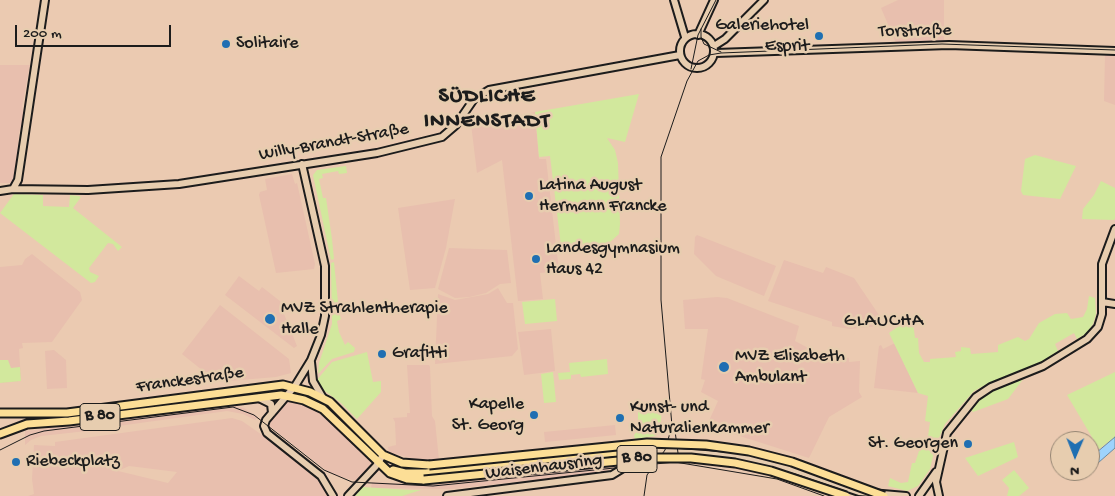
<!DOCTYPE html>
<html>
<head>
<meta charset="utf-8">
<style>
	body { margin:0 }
	#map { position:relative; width:1115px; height:496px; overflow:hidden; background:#ebcab1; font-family:"Gochi Hand",sans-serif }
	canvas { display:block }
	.north { position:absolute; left:1050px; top:431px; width:50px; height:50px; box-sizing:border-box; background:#e7cdaf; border:1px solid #968674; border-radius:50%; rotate:181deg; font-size:14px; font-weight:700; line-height:20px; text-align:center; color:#1c1c1c }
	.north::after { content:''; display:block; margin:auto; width:18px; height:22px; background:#1f6fb2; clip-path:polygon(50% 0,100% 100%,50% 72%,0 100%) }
	.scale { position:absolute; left:15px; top:25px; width:156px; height:22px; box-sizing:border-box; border:2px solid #1c1c1c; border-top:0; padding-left:6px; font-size:15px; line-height:18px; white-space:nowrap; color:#1c1c1c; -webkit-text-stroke:4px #e7cdaf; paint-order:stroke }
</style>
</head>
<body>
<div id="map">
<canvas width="1115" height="496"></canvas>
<div class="north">N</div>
<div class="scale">200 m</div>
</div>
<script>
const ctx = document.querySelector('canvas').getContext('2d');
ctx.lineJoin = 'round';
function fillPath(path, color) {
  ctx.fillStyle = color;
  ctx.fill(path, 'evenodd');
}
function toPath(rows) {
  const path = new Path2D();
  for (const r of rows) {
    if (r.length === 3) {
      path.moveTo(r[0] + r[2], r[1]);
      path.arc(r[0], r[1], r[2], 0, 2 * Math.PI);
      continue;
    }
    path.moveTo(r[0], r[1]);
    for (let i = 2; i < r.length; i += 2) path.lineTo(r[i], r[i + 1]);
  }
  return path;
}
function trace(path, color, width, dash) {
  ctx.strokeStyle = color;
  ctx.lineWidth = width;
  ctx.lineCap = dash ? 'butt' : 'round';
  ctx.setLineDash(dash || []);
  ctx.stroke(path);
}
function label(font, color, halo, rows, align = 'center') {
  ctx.font = font + ' "Gochi Hand",sans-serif';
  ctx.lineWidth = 5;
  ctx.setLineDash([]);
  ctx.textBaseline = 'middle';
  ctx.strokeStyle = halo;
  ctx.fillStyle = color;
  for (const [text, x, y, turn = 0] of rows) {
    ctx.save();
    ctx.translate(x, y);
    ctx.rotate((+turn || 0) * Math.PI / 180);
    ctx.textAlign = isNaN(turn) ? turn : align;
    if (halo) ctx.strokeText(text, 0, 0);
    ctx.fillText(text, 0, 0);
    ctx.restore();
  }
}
fillPath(toPath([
	[898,0,944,0,944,42,896,43,881,8],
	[1105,55,1115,55,1115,105,1104,101],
	[0,65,30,65,22,107,24,116,19,133,15,178,10,183,0,183],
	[535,112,539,159,546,159,559,271,540,273,543,299,518,301,502,160,477,173,471,124],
	[292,174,295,184,297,183,315,264,314,269,276,273,259,195,260,192,267,190,265,179],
	[455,199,446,248,435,288,410,290,398,208],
	[697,235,776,266,764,296,716,276,694,254,695,237],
	[449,248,507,250,511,283,500,284,486,293,470,297,455,298,438,289],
	[32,254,80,292,82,300,52,342,22,343,23,348,19,349,21,381,0,383,0,267,22,265,25,259],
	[784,260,823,273,826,267,854,278,881,318,879,326,850,329,832,326,832,322,768,301],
	[239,276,259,291,262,287,285,305,282,309,297,346,294,348,225,295],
	[498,288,507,303,513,303,518,349,512,356,435,364,438,294,455,300,488,294],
	[717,297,727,298,799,326,795,341,812,350,849,358,849,362,860,361,859,392,862,397,829,417,809,458,724,431,708,423,718,401,701,392,705,380,701,379,708,329,685,329,683,300],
	[220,305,289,359,291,373,276,377,217,382,182,354],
	[551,329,555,371,524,375,518,332],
	[895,343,918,393,874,388,879,346,881,345,883,349],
	[54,350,66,360,67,388,47,389,45,351],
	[407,365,429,365,430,367,432,416,435,421,439,460,421,461,389,452,388,447,396,445,395,422,393,418,407,417,407,413,410,413],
	[286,401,304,405,324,415,373,464,356,481,334,475,324,469,267,424],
	[230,405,244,408,258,417,255,420,243,414,227,411,111,427,113,420],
	[232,418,242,421,265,437,319,481,327,496,28,496,34,494,32,479,34,445,55,446,55,442],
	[129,466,177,472,168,483,118,471],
	[103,423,105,423,105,429,41,436,31,440,25,445,25,431],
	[615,425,616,435,545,442,544,432],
	[619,465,603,472,452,489,371,488,372,482,423,485]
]), '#e8bfae');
fillPath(toPath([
	[639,94,625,142,607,138,615,150,618,163,620,224,619,234,609,243,595,249,561,246,550,156,539,157,535,112],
	[1035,155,1076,166,1060,199,1023,195,1021,191,1025,159],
	[346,166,347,173,339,174,338,171,322,174,323,178,319,179,323,198,326,198,332,239,334,259,331,260,313,175,317,170],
	[1101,181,1115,188,1115,218,1114,220,1082,219,1083,209,1094,195],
	[14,194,43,195,43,206,69,207,70,195,79,196,81,197,73,208,122,247,118,251,113,244,108,243,89,268,90,272,99,276,95,282,91,283,0,213],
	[334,262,338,302,336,304,341,319,337,321,339,332,345,345,348,342,355,348,354,352,332,359,318,374,319,363,332,324,331,263],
	[1089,296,1095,298,1096,314,1093,324,1087,333,1077,339,1074,333,1055,344,1058,351,1039,364,989,383,974,391,945,424,936,445,927,444,930,422,925,421,928,396,918,393,889,333,916,314,916,322,913,323,915,338,918,338,919,353,924,362,930,362,930,359,956,357,955,352,961,351,961,347,970,348,971,354,998,352,998,345,1018,337,1025,341,1029,339,1039,323,1055,314,1067,313,1071,319,1083,317,1087,309],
	[555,299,557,321,525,324,522,302],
	[367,352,373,382,381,381,381,392,357,419,341,403,322,389,316,381,332,362],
	[607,359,608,374,581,377,580,374,571,375,571,379,559,380,558,373,570,372,569,363],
	[0,360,8,360,11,368,20,367,21,381,0,383],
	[553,372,556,402,544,403,541,374],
	[1115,372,1115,437,1099,449,1067,395],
	[1024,378,1008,399,973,412,970,409,987,393],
	[279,387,278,391,143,409,80,416,25,420,25,419,69,416,154,406],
	[638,407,662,409,660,430,656,436,635,439,634,435,638,430],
	[1014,442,1018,457,978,476,965,458],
	[924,449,934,452,930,469,918,486,907,491,888,486,890,478,901,483,908,482,912,463,915,463,919,451],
	[1014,470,1029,488,1019,496,1007,496,1009,488,1002,480],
	[363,487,410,490,421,490,402,496,355,496]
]), '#d2e89d');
const water = toPath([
	[1115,437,1115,448,1090,470,1090,458,1115,437]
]);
fillPath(water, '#9ed3fc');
trace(water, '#6a8aa2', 1);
const secondary = toPath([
	[674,0,685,37],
	[697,51,17],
	[698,35,714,0],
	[714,46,725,39,764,0],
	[716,53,949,45,1115,51],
	[302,164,325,266,325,316,321,335,311,360,295,386,266,420,264,426,267,433,321,476,333,496],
	[13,189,18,180,45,0],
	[0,191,13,189,88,190,179,184,377,153,442,137,456,125,474,99,489,90,680,55],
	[1102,302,1115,304],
	[311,362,313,381,323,398],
	[259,398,271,404,272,413],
	[348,496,376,466,383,455],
	[447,496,612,475,625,467,631,451,656,450,742,457,794,470,859,492,906,496],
	[919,496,936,472],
	[939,496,936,482,947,433,976,397,991,387,1043,366,1087,339,1098,327,1102,314,1102,264,1115,229]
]);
const primary = toPath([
	[0,413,67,413,283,385,310,392,330,402,383,455,402,463,429,465],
	[0,434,27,424,69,421,281,395,304,400,323,409,390,473,407,479,424,480],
	[393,470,405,473,426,473,631,451]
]);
trace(secondary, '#1c1c1c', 10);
trace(primary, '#1c1c1c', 11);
trace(secondary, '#e7cdaf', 6);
trace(primary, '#fcde96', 7);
trace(toPath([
	[701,29,701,37,704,44,721,52],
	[691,69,698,35,716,0],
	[675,431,678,453,682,459,689,463],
	[0,450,30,435,44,431,233,407,254,415,324,470,352,482,433,486,675,462,777,479,824,496],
	[644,496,647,475,665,450,672,426,661,300,661,157,687,81,698,61,709,55,721,53,942,44,1115,50]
]), '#1c1c1c', 1);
const primaryBridge = toPath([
	[429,465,647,443,706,445,749,451,792,462,884,496],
	[424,480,649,458,691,458,735,463,771,471,846,496]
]);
trace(primaryBridge, '#1c1c1c', 11, []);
trace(primaryBridge, '#fcde96', 7);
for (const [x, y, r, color] of [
	[819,36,5,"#1f6fb2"],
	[226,44,5,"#1f6fb2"],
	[529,196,5,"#1f6fb2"],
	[536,259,5,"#1f6fb2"],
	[270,319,6,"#1f6fb2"],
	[382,354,5,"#1f6fb2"],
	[724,367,6,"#1f6fb2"],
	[534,415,5,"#1f6fb2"],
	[620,418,5,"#1f6fb2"],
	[968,444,5,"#1f6fb2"],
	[16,462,5,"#1f6fb2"]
]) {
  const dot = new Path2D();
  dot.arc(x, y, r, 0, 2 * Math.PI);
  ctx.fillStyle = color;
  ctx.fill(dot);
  trace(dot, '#e7cdaf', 2);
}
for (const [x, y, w] of [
	[100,417,40],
	[637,459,40]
]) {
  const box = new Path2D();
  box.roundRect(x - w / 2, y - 13.5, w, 27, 4);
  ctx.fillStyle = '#e7cdaf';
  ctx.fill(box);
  trace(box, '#1c1c1c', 1);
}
label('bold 16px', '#1c1c1c', null, [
	["B 80",100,417],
	["B 80",637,459]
]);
label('18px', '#1c1c1c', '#e7cdaf', [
	["Galeriehotel",809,26,"right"],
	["Esprit",809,47,"right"],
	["Solitaire",236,44],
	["Latina August",539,186],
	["Hermann Francke",539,207],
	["Landesgymnasium",546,249],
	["Haus 42",546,270],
	["MVZ Strahlentherapie",281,309],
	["Halle",281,330],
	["Grafitti",392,354],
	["MVZ Elisabeth",735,357],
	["Ambulant",735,378],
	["Kapelle",524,405,"right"],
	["St. Georg",524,426,"right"],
	["Kunst- und",630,408],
	["Naturalienkammer",630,429],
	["St. Georgen",958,444,"right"],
	["Riebeckplatz",26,462]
], 'left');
label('18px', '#1c1c1c', '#e7cdaf', [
	["Torstraße",915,32,-1],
	["Willy-Brandt-Straße",334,143,-10],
	["Franckestraße",190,381,-8],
	["Waisenhausring",544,468,-7]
]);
ctx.letterSpacing = '1px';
label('19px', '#1c1c1c', '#e7cdaf', [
	["GLAUCHA",884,322]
]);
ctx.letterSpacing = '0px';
ctx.letterSpacing = '1px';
label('bold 22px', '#1c1c1c', '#e7cdaf', [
	["SÜDLICHE",487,98],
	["INNENSTADT",487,123]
]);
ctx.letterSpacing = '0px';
</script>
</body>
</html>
